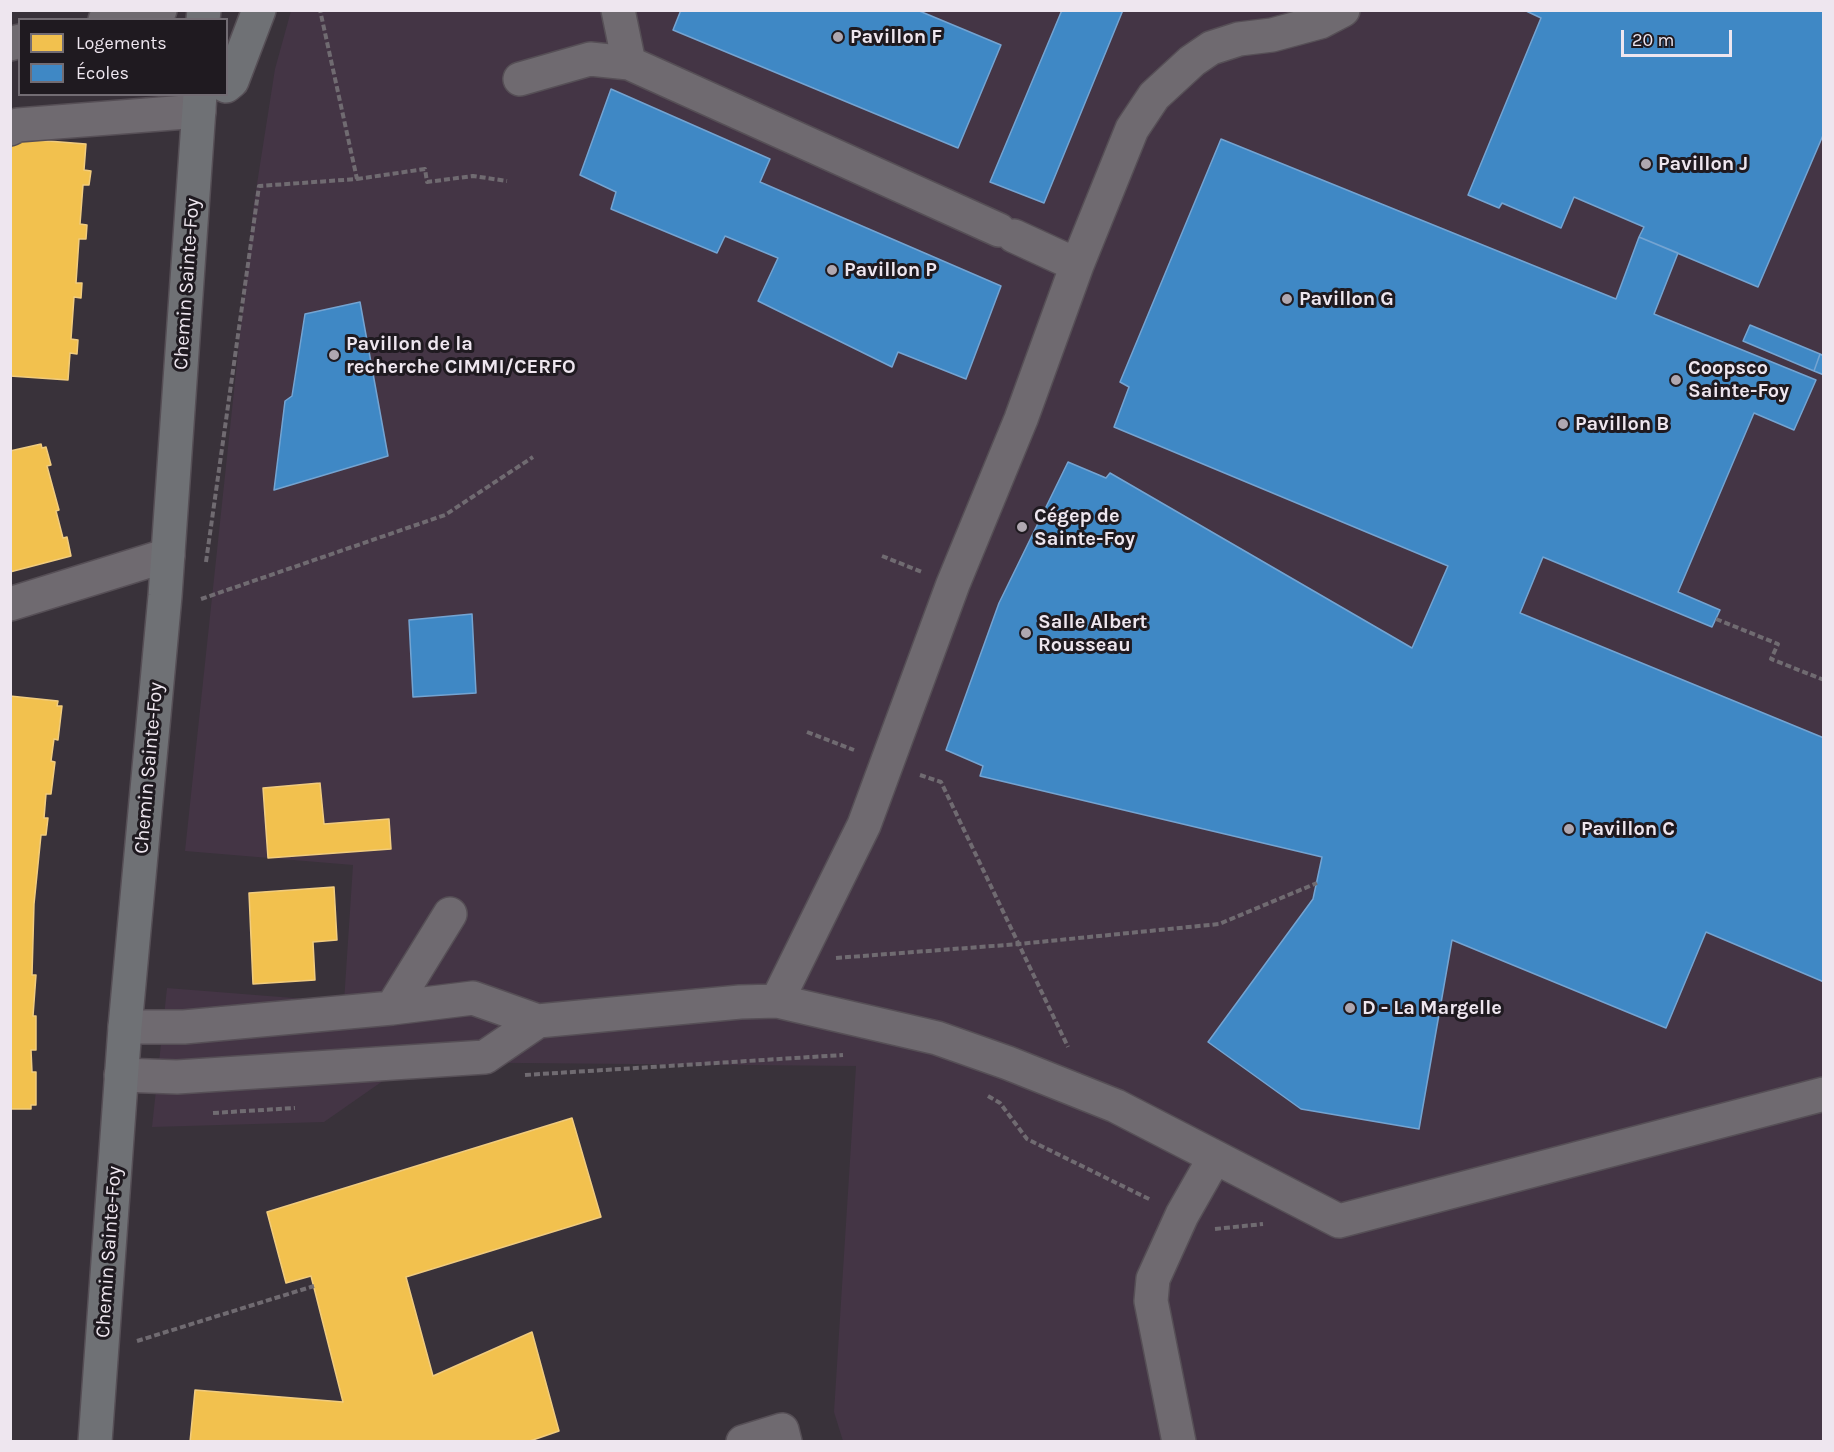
<!DOCTYPE html>
<html>
<head>
<meta charset="utf-8">
<style>
	body { margin:0 }
	#map { position:relative; width:1834px; height:1452px; overflow:hidden; background:#39323a; font-family:Karla,sans-serif }
	canvas { display:block }
	.frame { position:absolute; inset:0; border:12px solid #eee6ef; pointer-events:none }
	.legend { position:absolute; left:18px; top:18px; width:210px; height:78px; box-sizing:border-box; background:#1f1a20; border:2px solid #726c73; margin:0; padding:8px 10px; list-style:none; font-size:18px; color:#eee6ef }
	.legend li { display:flex; align-items:center; gap:12px; height:30px }
	.legend b { width:30px; border:2px solid #726c73 }
	.scale { position:absolute; left:1621px; top:30px; width:111px; height:27px; box-sizing:border-box; border:3px solid #eee6ef; border-top:0; padding-left:8px; font-size:18px; line-height:21px; white-space:nowrap; color:#eee6ef; -webkit-text-stroke:4px #1f1a20; paint-order:stroke }
</style>
</head>
<body>
<div id="map">
<canvas width="1834" height="1452"></canvas>
<div class="frame"></div>
<ul class="legend">
<li><b style="height:16px;background:#f2c14e"></b>Logements</li>
<li><b style="height:16px;background:#3f88c5"></b>Écoles</li>
</ul>
<div class="scale">20 m</div>
</div>
<script>
const ctx = document.querySelector('canvas').getContext('2d');
ctx.lineJoin = 'round';
function fillPath(path, color) {
  ctx.fillStyle = color;
  ctx.fill(path, 'evenodd');
}
function toPath(rows) {
  const path = new Path2D();
  for (const r of rows) {
    path.moveTo(r[0], r[1]);
    for (let i = 2; i < r.length; i += 2) path.lineTo(r[i], r[i + 1]);
  }
  return path;
}
function trace(path, color, width, dash) {
  ctx.strokeStyle = color;
  ctx.lineWidth = width;
  ctx.lineCap = dash ? 'butt' : 'round';
  ctx.setLineDash(dash || []);
  ctx.stroke(path);
}
function label(font, color, halo, rows, align = 'center') {
  ctx.font = font + ' Karla,sans-serif';
  ctx.lineWidth = 6;
  ctx.setLineDash([]);
  ctx.textBaseline = 'middle';
  ctx.strokeStyle = halo;
  ctx.fillStyle = color;
  for (const [text, x, y, turn = 0] of rows) {
    ctx.save();
    ctx.translate(x, y);
    ctx.rotate((+turn || 0) * Math.PI / 180);
    ctx.textAlign = isNaN(turn) ? turn : align;
    if (halo) ctx.strokeText(text, 0, 0);
    ctx.fillText(text, 0, 0);
    ctx.restore();
  }
}
fillPath(toPath([
	[291,11,1823,11,1823,1441,843,1441,834,1412,856,1066,410,1062,324,1122,152,1127,167,988,344,1002,353,865,185,851,254,203,275,69]
]), '#443545');
const homes = toPath([
	[10,138,86,144,84,170,91,171,89,185,83,185,80,224,87,225,86,239,79,239,76,283,82,283,81,298,74,297,71,339,78,340,77,354,70,353,68,380,10,376,10,138],
	[41,444,42,448,46,447,51,465,47,466,59,510,56,511,63,538,67,537,71,556,10,572,10,451,41,444],
	[10,696,58,701,57,706,62,706,58,740,54,739,51,761,55,762,51,794,46,794,44,818,48,818,46,835,41,835,34,904,32,975,36,975,33,1016,36,1016,36,1050,31,1050,32,1072,36,1072,36,1105,31,1105,31,1109,10,1109,10,696],
	[320,783,324,824,389,819,391,849,268,858,263,788,320,783],
	[334,887,337,940,313,942,315,980,253,984,249,893,334,887],
	[572,1118,601,1217,406,1277,433,1376,532,1332,559,1431,527,1442,190,1442,195,1390,343,1402,311,1276,286,1283,267,1212,572,1118]
]);
fillPath(homes, '#f2c14e');
trace(homes, '#f1cc7e', 1.5);
const schools = toPath([
	[681,10,917,10,1001,45,958,148,673,30,681,10],
	[1062,10,1123,10,1044,203,990,182,1062,10],
	[1524,10,1824,10,1824,133,1758,287,1639,237,1644,227,1574,197,1561,228,1502,203,1499,208,1468,195,1541,18,1524,10],
	[611,89,770,159,760,182,1001,286,966,379,898,352,892,367,758,301,778,258,725,236,717,253,611,209,616,192,580,175,611,89],
	[1221,139,1616,299,1639,237,1678,253,1654,314,1816,380,1794,430,1754,413,1678,592,1720,610,1712,627,1543,557,1520,613,1824,738,1824,982,1706,932,1666,1028,1452,940,1419,1129,1301,1109,1208,1042,1313,899,1322,857,980,776,983,766,946,750,999,603,1068,462,1106,478,1110,473,1412,648,1448,566,1114,427,1129,387,1120,382,1221,139],
	[360,302,388,456,274,490,285,401,292,396,305,314,360,302],
	[1750,325,1820,354,1814,371,1743,341,1750,325],
	[1820,354,1824,356,1824,375,1814,371,1820,354],
	[472,614,476,693,413,697,409,620,472,614]
]);
fillPath(schools, '#3f88c5');
trace(schools, '#74a4d2', 1.5);
const minor = toPath([
	[618,10,629,63],
	[105,20,160,10],
	[10,44,20,41],
	[520,79,590,59,629,63,999,230],
	[10,129,18,125,199,111],
	[1014,236,1077,265],
	[10,604,168,555],
	[777,1001,864,825,953,584,1021,419,1077,265,1132,129,1154,96,1192,61,1211,48,1239,39,1272,35,1320,22,1343,10],
	[392,1008,450,914],
	[125,1027,184,1027,392,1008,473,998,538,1021,740,1002,777,1001,937,1038,1008,1063,1116,1106,1339,1221,1824,1094],
	[121,1075,177,1077,485,1057,538,1021],
	[743,1442,782,1430,785,1442],
	[1179,1442,1151,1301,1153,1279,1182,1215,1215,1157]
]);
const major = toPath([
	[203,20,204,10],
	[226,86,232,81,259,10],
	[95,1442,125,1027,165,596,200,94]
]);
trace(minor, '#564f56', 36);
trace(major, '#564f56', 36);
trace(toPath([
	[357,179,425,169,427,182,473,176,507,181],
	[882,556,922,572],
	[206,562,259,186,357,179,320,10],
	[201,599,445,515,533,457],
	[1716,619,1778,644,1771,659,1824,680],
	[807,732,854,750],
	[920,775,941,782,1068,1047],
	[836,958,1019,944,1219,924,1317,883],
	[525,1075,843,1055],
	[988,1096,1000,1103,1027,1139,1151,1200],
	[213,1113,295,1108],
	[1215,1229,1263,1224],
	[137,1341,314,1286]
]), '#706b71', 4, [6, 3]);
trace(minor, '#6f6a70', 33);
trace(major, '#6f7175', 33);
for (const [x, y, r, color] of [
	[838,37,6,"#afa7b0"],
	[1646,164,6,"#afa7b0"],
	[832,270,6,"#afa7b0"],
	[1287,299,6,"#afa7b0"],
	[334,355,6,"#afa7b0"],
	[1676,380,6,"#afa7b0"],
	[1563,424,6,"#afa7b0"],
	[1022,527,6,"#afa7b0"],
	[1026,633,6,"#afa7b0"],
	[1569,829,6,"#afa7b0"],
	[1350,1008,6,"#afa7b0"]
]) {
  const dot = new Path2D();
  dot.arc(x, y, r, 0, 2 * Math.PI);
  ctx.fillStyle = color;
  ctx.fill(dot);
  trace(dot, '#1f1a20', 2);
}
label('bold 20px', '#eee6ef', '#1f1a20', [
	["Pavillon F",850,37],
	["Pavillon J",1658,164],
	["Pavillon P",844,270],
	["Pavillon G",1299,299],
	["Pavillon de la",346,344],
	["recherche CIMMI/CERFO",346,367],
	["Coopsco",1688,368],
	["Sainte-Foy",1688,391],
	["Pavillon B",1575,424],
	["Cégep de",1034,516],
	["Sainte-Foy",1034,539],
	["Salle Albert",1038,622],
	["Rousseau",1038,645],
	["Pavillon C",1581,829],
	["D - La Margelle",1362,1008]
], 'left');
label('20px', '#eee6ef', '#1f1a20', [
	["Chemin Sainte-Foy",187,284,-86],
	["Chemin Sainte-Foy",149,768,-85],
	["Chemin Sainte-Foy",109,1252,-86]
]);
</script>
</body>
</html>
